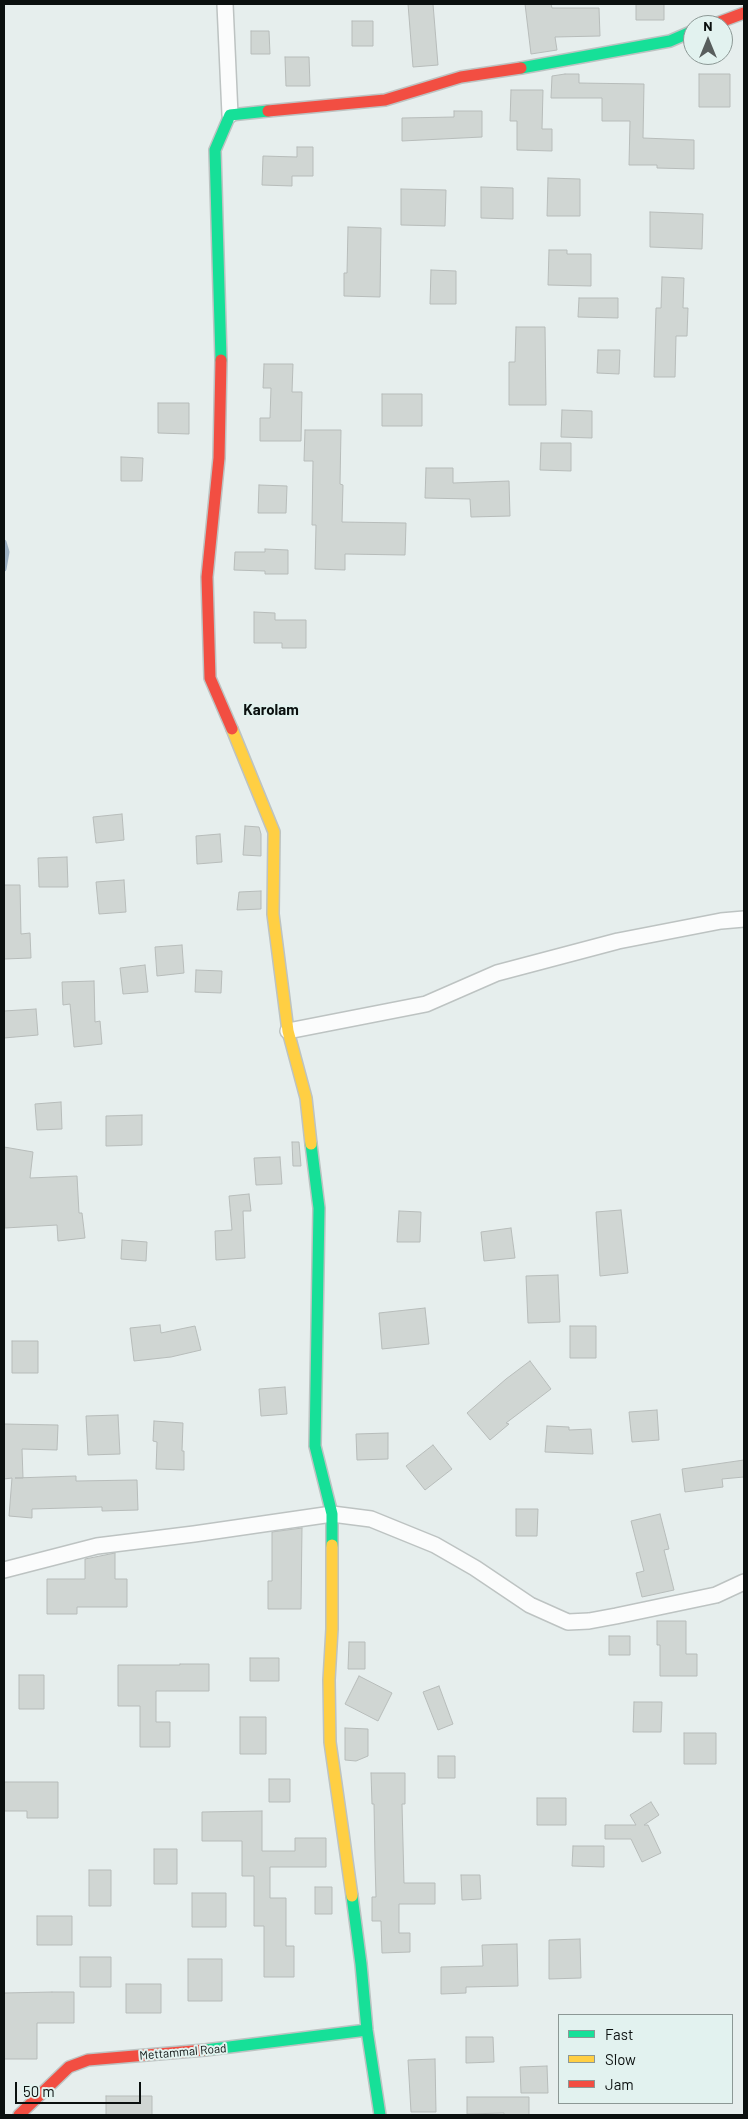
<!DOCTYPE html>
<html>
<head>
<meta charset="utf-8">
<style>
	body { margin:0 }
	#map { position:relative; width:748px; height:2119px; overflow:hidden; background:#e6eeed; font-family:Barlow,sans-serif }
	canvas { display:block }
	.frame { position:absolute; inset:0; border:5px solid #0b100f; pointer-events:none }
	.legend { position:absolute; left:558px; top:2014px; width:175px; height:90px; box-sizing:border-box; background:#e2f2ef; border:1px solid #8c9895; margin:0; padding:6px 9px; list-style:none; font-size:15px; color:#0b100f }
	.legend li { display:flex; align-items:center; gap:10px; height:25px }
	.legend b { width:25px; border:1px solid #8c9895 }
	.north { position:absolute; left:683px; top:15px; width:50px; height:50px; box-sizing:border-box; background:#e2f2ef; border:1px solid #8c9895; border-radius:50%; rotate:0deg; font-size:14px; font-weight:700; line-height:20px; text-align:center; color:#0b100f }
	.north::after { content:''; display:block; margin:auto; width:18px; height:22px; background:#585e5d; clip-path:polygon(50% 0,100% 100%,50% 72%,0 100%) }
	.scale { position:absolute; left:15px; top:2082px; width:126px; height:22px; box-sizing:border-box; border:2px solid #0b100f; border-top:0; padding-left:6px; font-size:15px; line-height:18px; white-space:nowrap; color:#0b100f; -webkit-text-stroke:4px #e2f2ef; paint-order:stroke }
</style>
</head>
<body>
<div id="map">
<canvas width="748" height="2119"></canvas>
<div class="frame"></div>
<ul class="legend">
<li><b style="height:6px;background:#16e098"></b>Fast</li>
<li><b style="height:6px;background:#ffcf43"></b>Slow</li>
<li><b style="height:6px;background:#f24e42"></b>Jam</li>
</ul>
<div class="north">N</div>
<div class="scale">50 m</div>
</div>
<script>
const ctx = document.querySelector('canvas').getContext('2d');
ctx.lineJoin = 'round';
function toPath(rows) {
  const path = new Path2D();
  for (const r of rows) {
    path.moveTo(r[0], r[1]);
    for (let i = 2; i < r.length; i += 2) path.lineTo(r[i], r[i + 1]);
  }
  return path;
}
function trace(path, color, width, dash) {
  ctx.strokeStyle = color;
  ctx.lineWidth = width;
  ctx.lineCap = dash ? 'butt' : 'round';
  ctx.setLineDash(dash || []);
  ctx.stroke(path);
}
function fillPath(path, color) {
  ctx.fillStyle = color;
  ctx.fill(path, 'evenodd');
}
function label(font, color, halo, rows, align = 'center') {
  ctx.font = font + ' Barlow,sans-serif';
  ctx.lineWidth = 4;
  ctx.setLineDash([]);
  ctx.textBaseline = 'middle';
  ctx.strokeStyle = halo;
  ctx.fillStyle = color;
  for (const [text, x, y, turn = 0] of rows) {
    ctx.save();
    ctx.translate(x, y);
    ctx.rotate((+turn || 0) * Math.PI / 180);
    ctx.textAlign = isNaN(turn) ? turn : align;
    if (halo) ctx.strokeText(text, 0, 0);
    ctx.fillText(text, 0, 0);
    ctx.restore();
  }
}
trace(toPath([
	[4,542,7,552,4,569]
]), '#a1b5c6', 5);
const building = toPath([
	[408,4,433,4,438,65,413,67,408,4],
	[525,4,551,4,552,8,599,8,600,36,555,37,557,50,531,54,525,4],
	[636,4,664,4,664,20,636,20,636,4],
	[352,21,373,21,373,46,352,46,352,21],
	[251,31,269,31,270,54,251,54,251,31],
	[285,57,309,57,310,86,286,86,285,57],
	[565,74,579,74,579,83,644,84,643,138,694,140,694,169,657,168,657,165,629,165,630,121,602,121,602,98,551,98,552,76,565,74],
	[699,74,730,74,730,107,699,107,699,74],
	[511,90,543,90,542,129,552,129,552,151,517,150,517,121,510,121,511,90],
	[454,111,482,111,482,137,402,141,402,118,454,117,454,111],
	[297,147,313,147,313,176,292,176,292,186,262,185,263,156,297,157,297,147],
	[548,178,580,179,580,216,547,216,548,178],
	[481,187,513,188,513,219,481,218,481,187],
	[401,189,446,190,445,226,401,225,401,189],
	[650,212,703,214,702,249,650,247,650,212],
	[348,227,381,228,380,297,344,296,344,273,347,273,348,227],
	[549,250,567,250,567,254,591,254,591,286,548,285,549,250],
	[431,270,456,271,456,304,430,304,431,270],
	[662,277,684,278,683,308,688,308,687,336,676,336,675,377,654,377,656,308,661,308,662,277],
	[579,298,618,298,618,318,578,317,579,298],
	[516,327,545,327,546,405,509,405,509,362,515,362,516,327],
	[598,350,620,350,619,374,597,373,598,350],
	[264,364,293,364,292,392,302,392,301,441,260,441,260,418,270,418,271,388,263,388,264,364],
	[382,394,422,394,422,426,382,426,382,394],
	[158,403,189,403,189,434,158,433,158,403],
	[562,410,592,411,592,438,561,437,562,410],
	[305,430,341,430,340,484,343,485,342,522,406,523,405,555,345,554,345,570,315,569,316,525,312,525,313,461,304,461,305,430],
	[541,443,571,443,571,471,540,470,541,443],
	[121,457,143,458,142,481,121,481,121,457],
	[426,468,453,468,453,483,509,481,510,516,471,517,470,499,425,498,426,468],
	[259,485,287,486,286,513,258,513,259,485],
	[265,549,288,550,288,574,265,574,265,571,234,570,235,552,265,552,265,549],
	[254,612,275,613,275,620,306,620,306,648,282,648,282,643,254,643,254,612],
	[122,814,124,840,96,843,93,817,122,814],
	[245,826,259,827,261,834,261,856,243,855,245,826],
	[220,834,222,862,197,864,196,836,220,834],
	[67,857,68,887,39,887,38,858,67,857],
	[124,880,126,912,99,914,96,882,124,880],
	[4,885,20,885,21,934,30,933,31,958,4,959,4,885],
	[261,891,261,909,237,910,239,892,261,891],
	[182,945,184,973,157,976,155,947,182,945],
	[145,965,148,992,123,994,120,968,145,965],
	[196,970,222,971,221,993,195,992,196,970],
	[94,981,95,1022,100,1021,102,1044,74,1047,70,1004,63,1005,62,982,94,981],
	[36,1009,38,1035,4,1038,4,1011,36,1009],
	[61,1102,62,1129,37,1130,35,1104,61,1102],
	[142,1115,142,1145,106,1146,106,1116,142,1115],
	[292,1142,299,1142,301,1166,293,1166,292,1142],
	[4,1147,33,1152,30,1178,77,1176,79,1213,82,1213,85,1238,58,1241,57,1225,5,1228,4,1147],
	[280,1157,282,1184,256,1185,254,1158,280,1157],
	[249,1194,251,1211,243,1211,245,1258,216,1260,215,1231,232,1230,229,1196,249,1194],
	[621,1210,628,1273,600,1276,596,1212,621,1210],
	[399,1211,421,1212,420,1242,397,1242,399,1211],
	[511,1228,515,1258,484,1261,481,1232,511,1228],
	[122,1240,147,1242,146,1261,121,1259,122,1240],
	[558,1275,560,1322,528,1323,526,1276,558,1275],
	[425,1308,429,1344,382,1349,379,1313,425,1308],
	[160,1325,161,1333,195,1326,201,1350,171,1357,134,1361,130,1328,160,1325],
	[570,1326,596,1326,596,1358,570,1358,570,1326],
	[12,1341,38,1341,38,1373,12,1373,12,1341],
	[530,1361,551,1389,506,1423,509,1424,490,1440,467,1413,506,1379,530,1361],
	[285,1387,287,1414,261,1416,259,1389,285,1387],
	[657,1410,659,1440,632,1442,629,1412,657,1410],
	[118,1415,120,1454,88,1455,86,1416,118,1415],
	[154,1421,183,1423,182,1451,184,1451,184,1470,156,1469,157,1442,153,1441,154,1421],
	[4,1424,58,1425,57,1450,22,1449,23,1478,15,1478,76,1476,76,1481,137,1480,138,1510,102,1511,102,1507,32,1509,32,1518,9,1516,12,1478,4,1479,4,1424],
	[547,1426,569,1427,569,1430,591,1429,593,1454,545,1452,547,1426],
	[388,1433,388,1459,357,1460,356,1434,388,1433],
	[433,1445,452,1469,425,1490,406,1466,433,1445],
	[744,1460,744,1477,722,1479,723,1487,685,1492,682,1469,744,1460],
	[516,1509,538,1509,537,1536,516,1536,516,1509],
	[660,1514,669,1549,664,1550,674,1590,642,1597,636,1573,644,1571,631,1521,660,1514],
	[302,1528,301,1609,268,1609,268,1581,272,1581,272,1532,302,1528],
	[115,1553,115,1579,127,1579,127,1607,77,1607,77,1614,47,1614,47,1579,85,1579,85,1559,115,1553],
	[657,1621,686,1621,686,1654,697,1654,697,1676,660,1676,660,1645,657,1645,657,1621],
	[609,1636,630,1636,630,1655,609,1655,609,1636],
	[349,1642,365,1642,365,1669,348,1669,349,1642],
	[250,1658,279,1658,279,1681,250,1681,250,1658],
	[180,1664,209,1664,209,1691,156,1691,156,1722,170,1722,170,1747,140,1747,140,1706,118,1706,118,1665,180,1665,180,1664],
	[19,1675,44,1675,44,1709,19,1709,19,1675],
	[359,1676,392,1693,378,1721,345,1704,359,1676],
	[439,1686,453,1724,438,1730,423,1692,439,1686],
	[634,1702,662,1702,661,1732,633,1732,634,1702],
	[240,1717,266,1717,266,1754,240,1754,240,1717],
	[345,1728,368,1729,368,1756,356,1761,345,1760,345,1728],
	[684,1733,716,1733,716,1764,684,1764,684,1733],
	[438,1756,455,1756,455,1778,438,1778,438,1756],
	[371,1773,405,1773,405,1804,402,1804,404,1883,435,1883,435,1904,399,1904,399,1933,410,1933,410,1952,382,1953,381,1921,372,1921,372,1897,376,1897,375,1860,374,1804,372,1804,371,1773],
	[269,1779,290,1779,290,1802,269,1802,269,1779],
	[4,1782,58,1782,58,1818,27,1818,27,1811,4,1811,4,1782],
	[537,1798,566,1798,566,1825,537,1825,537,1798],
	[651,1802,659,1815,644,1825,648,1825,661,1853,642,1862,631,1839,605,1839,605,1825,636,1825,630,1815,651,1802],
	[262,1811,262,1851,295,1851,295,1838,326,1838,326,1867,270,1867,270,1898,286,1898,286,1946,294,1946,294,1977,264,1977,264,1926,254,1926,254,1876,242,1876,242,1841,202,1841,202,1812,262,1811],
	[573,1846,604,1846,604,1867,572,1866,573,1846],
	[154,1849,177,1849,177,1884,154,1884,154,1849],
	[89,1870,111,1870,111,1906,89,1906,89,1870],
	[461,1875,480,1875,481,1899,462,1900,461,1875],
	[315,1887,332,1887,332,1914,315,1914,315,1887],
	[192,1893,226,1893,226,1927,192,1927,192,1893],
	[37,1916,72,1916,72,1945,37,1945,37,1916],
	[580,1939,581,1978,549,1979,549,1940,580,1939],
	[517,1944,518,1986,466,1987,466,1993,441,1994,441,1967,483,1966,482,1945,517,1944],
	[80,1957,111,1957,111,1987,80,1987,80,1957],
	[188,1959,222,1959,222,2001,188,2001,188,1959],
	[126,1984,161,1984,161,2013,126,2013,126,1984],
	[52,1992,74,1992,74,2023,37,2023,37,2059,4,2059,4,1993,52,1992],
	[466,2037,493,2037,494,2062,466,2063,466,2037],
	[435,2059,436,2112,411,2112,408,2060,435,2059],
	[547,2066,548,2093,521,2093,520,2067,547,2066],
	[106,2096,152,2096,152,2115,106,2115,106,2096],
	[467,2097,529,2097,529,2115,504,2115,504,2113,467,2114,467,2097]
]);
fillPath(building, '#d0d6d3');
trace(building, '#b7bcba', 1);
const street = toPath([
	[225,4,230,115],
	[288,1031,426,1004,497,973,618,941,721,921,744,919],
	[4,1570,97,1546,194,1534,332,1514,371,1519,435,1545,475,1568,530,1605,568,1622,589,1621,616,1616,716,1595,744,1582]
]);
const fast = toPath([
	[521,68,670,41,693,31],
	[221,360,215,150,230,115,268,111],
	[311,1144,319,1208,315,1446,332,1514,332,1545],
	[352,1896,361,1964,367,2030,380,2115],
	[205,2050,367,2030]
]);
const slow = toPath([
	[232,729,274,832,273,914,288,1031,306,1098,311,1144],
	[332,1545,332,1629,329,1680,330,1742,352,1896]
]);
const jam = toPath([
	[712,25,744,13],
	[268,111,385,100,461,77,521,68],
	[221,360,219,458,207,577,210,678,232,729],
	[19,2115,69,2067,88,2060,205,2050]
]);
trace(street, '#bdc3c2', 18);
trace(fast, '#bdc3c2', 14);
trace(slow, '#bdc3c2', 14);
trace(jam, '#bdc3c2', 14);
trace(street, '#fbfcfc', 15);
trace(fast, '#16e098', 11);
trace(slow, '#ffcf43', 11);
trace(jam, '#f24e42', 11);
label('12px', '#0b100f', '#e2f2ef', [
	["Mettammal Road",183,2052,-5]
]);
label('bold 15px', '#0b100f', '#e2f2ef', [
	["Karolam",271,710]
]);
</script>
</body>
</html>
